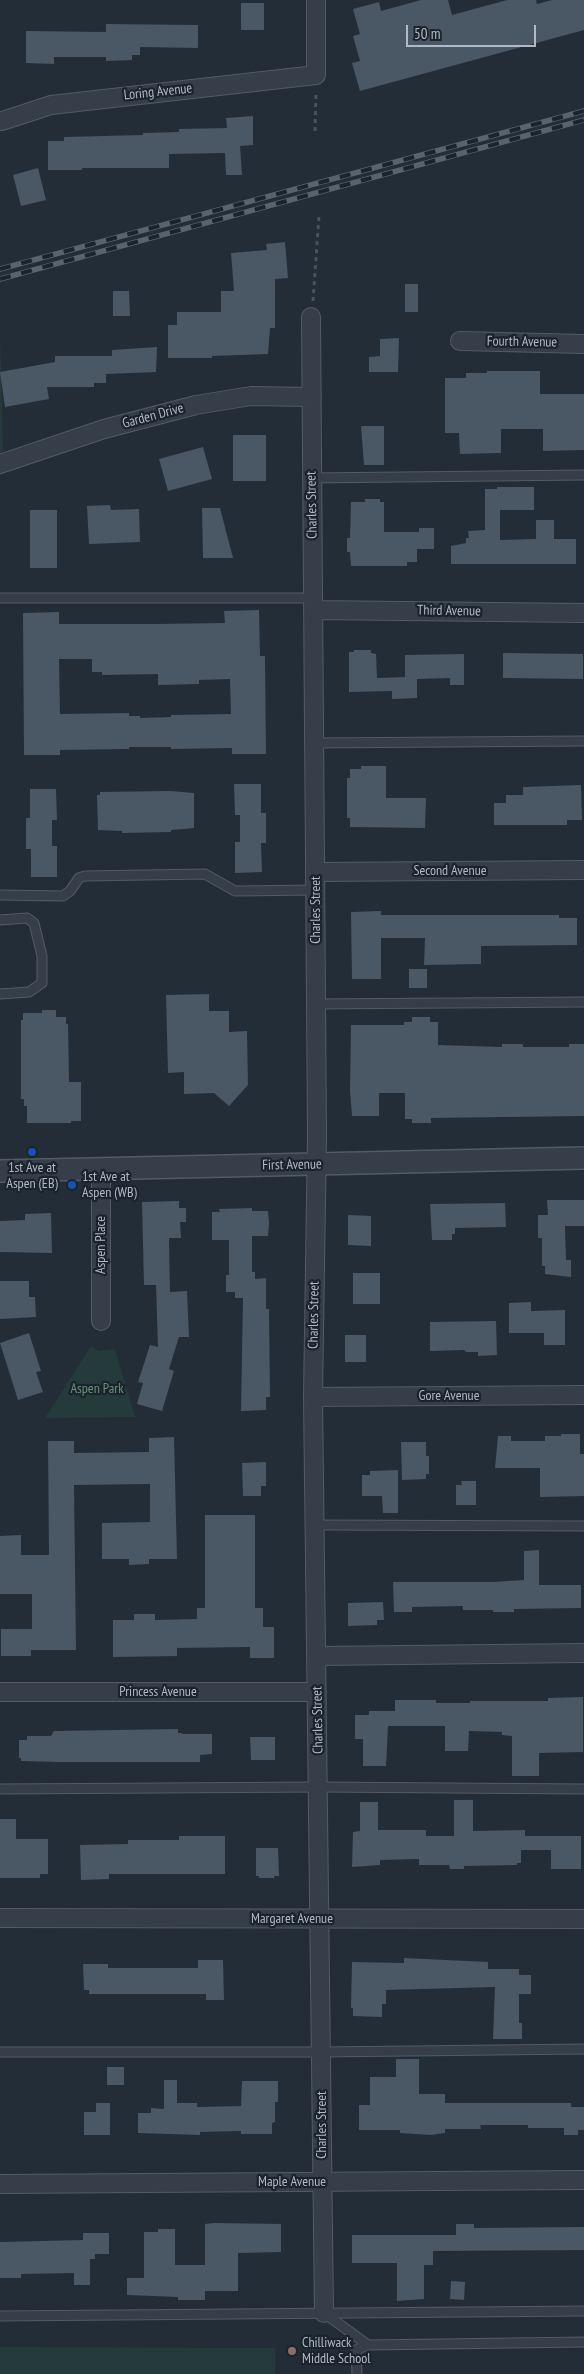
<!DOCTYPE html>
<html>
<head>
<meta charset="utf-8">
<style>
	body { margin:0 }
	#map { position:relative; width:584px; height:2374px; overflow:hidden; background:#222d38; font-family:"PT Sans Narrow",sans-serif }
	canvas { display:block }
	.scale { position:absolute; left:406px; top:25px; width:130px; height:22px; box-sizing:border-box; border:2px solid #b0b9c5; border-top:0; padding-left:6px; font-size:15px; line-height:18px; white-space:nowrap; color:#b0b9c5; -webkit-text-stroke:4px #1b232d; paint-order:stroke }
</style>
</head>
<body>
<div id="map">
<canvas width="584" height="2374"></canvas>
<div class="scale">50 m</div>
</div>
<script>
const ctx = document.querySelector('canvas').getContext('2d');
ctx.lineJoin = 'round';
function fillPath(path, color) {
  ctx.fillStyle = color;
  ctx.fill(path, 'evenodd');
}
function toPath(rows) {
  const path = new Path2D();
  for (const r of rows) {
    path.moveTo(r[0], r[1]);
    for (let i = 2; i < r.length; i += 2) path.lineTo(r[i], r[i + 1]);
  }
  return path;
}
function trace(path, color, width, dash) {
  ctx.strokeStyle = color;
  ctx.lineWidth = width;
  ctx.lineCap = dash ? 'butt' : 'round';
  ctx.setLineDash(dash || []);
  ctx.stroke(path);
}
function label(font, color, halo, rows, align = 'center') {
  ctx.font = font + ' "PT Sans Narrow",sans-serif';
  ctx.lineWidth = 4.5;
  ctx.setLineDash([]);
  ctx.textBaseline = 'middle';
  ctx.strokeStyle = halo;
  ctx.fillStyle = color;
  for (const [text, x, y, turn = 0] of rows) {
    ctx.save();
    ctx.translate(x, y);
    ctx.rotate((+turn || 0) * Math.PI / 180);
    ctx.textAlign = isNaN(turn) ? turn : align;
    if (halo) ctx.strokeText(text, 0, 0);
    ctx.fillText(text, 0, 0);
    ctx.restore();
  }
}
fillPath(toPath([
	[0,331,3,452,0,453],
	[91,1346,99,1351,115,1349,135,1417,45,1418],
	[0,2347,275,2348,275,2374,0,2374]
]), '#253a3a');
fillPath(toPath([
	[421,0,448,0,452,15,507,0,536,0,537,4,552,0,584,0,584,30,360,91,352,63,360,61,353,36,360,34,353,9,379,2,381,11],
	[241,3,264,3,264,30,241,30],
	[106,24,198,25,198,48,140,47,140,55,132,55,132,60,106,61,106,57,54,57,54,64,26,63,26,31,106,32],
	[253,116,253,145,240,146,242,175,226,175,225,153,169,154,169,168,82,168,82,170,48,170,48,141,64,141,64,137,143,135,143,133,179,132,179,129,227,128,226,118],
	[38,168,46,200,21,206,13,175],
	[285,242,288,278,275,279,275,328,270,328,268,354,212,356,212,358,168,358,168,325,177,325,177,312,221,312,221,291,234,291,231,253,267,250,266,244],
	[405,284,418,284,418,312,405,312],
	[113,291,129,291,130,316,113,316],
	[399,338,398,372,369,372,369,357,380,356,380,339],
	[157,347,156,372,106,374,106,383,94,383,94,387,47,387,49,399,5,407,0,372,55,362,55,356,112,356,112,350],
	[487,371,540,371,540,394,584,394,584,450,543,451,543,429,501,429,501,453,460,454,459,433,445,433,445,378,466,378,466,373,487,373],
	[361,426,384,426,384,465,364,465],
	[233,435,266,435,266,481,233,481],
	[203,447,212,479,168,491,159,459],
	[497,487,534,487,534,510,500,510,500,540,536,539,536,520,554,520,554,539,576,539,576,564,451,564,451,546,466,543,466,538,469,538,468,531,485,530,485,489,497,489],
	[365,499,380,499,380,502,384,502,384,532,419,532,419,528,434,528,434,549,417,549,417,562,407,562,407,566,351,566,350,552,347,552,347,538,350,538,351,502,365,502],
	[110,505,111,510,139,509,140,542,89,544,87,506],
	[202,508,220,508,233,558,203,558],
	[30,510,57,510,57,568,30,568],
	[259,610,260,656,265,656,266,754,232,754,232,748,171,749,171,747,129,747,129,749,60,750,60,755,24,755,23,613,59,612,59,624,157,624,225,623,224,611],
	[59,659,92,659,92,672,102,672,102,675,158,674,158,685,199,684,199,680,230,679,231,714,171,715,171,717,140,718,140,716,129,716,129,713,60,714],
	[354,650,371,650,371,653,376,654,377,678,405,677,405,655,464,654,464,685,450,685,450,678,417,679,417,698,392,699,392,691,349,692,349,652,354,652],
	[503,653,583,654,583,679,503,678],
	[361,766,386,766,386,798,426,798,425,828,350,827,350,818,347,818,347,778,350,778,350,769,361,769],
	[234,784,261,784,261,813,266,813,266,843,261,843,262,872,235,873,235,842,240,842,240,815,235,815],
	[581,785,582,820,567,820,567,825,494,825,494,803,506,803,506,795,523,795,523,787],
	[30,789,56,789,57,820,52,820,52,846,57,846,57,877,31,877,31,849,26,849,26,818,30,818],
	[170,791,194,793,194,828,171,830,171,832,122,833,122,831,98,830,97,795,100,795,100,792],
	[381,911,381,915,559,915,559,918,577,918,577,945,481,946,481,964,424,965,425,938,381,938,381,979,352,979,351,912],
	[409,969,427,969,427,988,409,988],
	[209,994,209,1011,229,1011,229,1032,247,1031,248,1085,229,1106,214,1093,184,1094,184,1072,168,1073,166,995],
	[42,1010,56,1010,56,1017,66,1017,66,1024,68,1024,69,1082,81,1082,81,1121,71,1121,71,1123,27,1123,27,1106,24,1106,24,1099,21,1099,21,1020,23,1020,23,1013,42,1013],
	[412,1017,430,1017,430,1022,438,1022,438,1045,502,1047,502,1044,523,1044,523,1047,569,1047,569,1044,584,1044,584,1116,431,1118,431,1123,412,1123,412,1119,405,1119,405,1093,379,1093,379,1116,352,1116,350,1090,351,1025,404,1025,404,1022,412,1022],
	[547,1200,584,1200,584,1226,565,1226,566,1260,571,1260,571,1277,545,1274,545,1266,542,1266,542,1238,538,1238,538,1215,548,1215],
	[179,1201,179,1208,186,1208,186,1222,180,1222,181,1238,169,1238,170,1292,187,1291,189,1337,179,1337,169,1369,174,1371,162,1411,137,1404,143,1383,138,1382,150,1345,158,1347,156,1285,144,1285,142,1202],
	[505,1203,506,1227,455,1228,455,1234,452,1234,452,1240,432,1240,430,1204],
	[252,1208,252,1211,268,1211,269,1223,268,1236,252,1236,252,1272,255,1272,255,1279,266,1278,266,1309,269,1309,270,1397,266,1397,266,1410,241,1411,243,1298,235,1298,235,1292,226,1292,226,1275,229,1275,229,1240,212,1240,212,1212,220,1212,219,1209],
	[51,1213,52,1253,0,1252,0,1221,25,1220,25,1214],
	[348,1215,371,1216,371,1246,348,1245],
	[353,1273,380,1273,380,1304,353,1304],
	[0,1281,29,1281,29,1297,35,1297,36,1317,0,1319],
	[531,1302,531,1311,565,1310,565,1345,544,1345,544,1333,509,1333,509,1303],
	[496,1321,497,1355,478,1356,478,1352,466,1352,464,1350,430,1351,430,1322],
	[29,1333,41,1371,36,1372,43,1392,18,1400,0,1343],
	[345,1335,366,1335,366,1362,345,1362],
	[561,1434,580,1434,580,1454,584,1454,584,1496,540,1497,540,1468,495,1468,498,1436,511,1436,511,1441,545,1441,545,1436,561,1436],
	[174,1437,177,1559,149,1559,149,1564,129,1565,129,1559,102,1559,102,1523,150,1522,150,1484,74,1485,76,1650,31,1650,31,1656,1,1656,1,1629,32,1629,32,1594,0,1594,0,1536,21,1535,21,1555,49,1555,48,1441,74,1441,74,1453,149,1452,149,1438],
	[401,1442,426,1442,426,1456,429,1456,429,1474,426,1474,426,1479,402,1480],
	[266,1462,266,1486,261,1486,261,1496,243,1496,242,1463],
	[398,1470,398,1513,383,1513,382,1496,362,1496,362,1475,370,1475,370,1471],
	[461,1481,476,1481,476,1505,456,1505,456,1485,462,1485],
	[205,1515,255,1515,255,1608,263,1608,263,1627,274,1627,274,1658,250,1658,250,1647,177,1648,177,1656,113,1657,113,1620,134,1620,134,1614,155,1614,155,1620,197,1619,197,1608,205,1608],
	[539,1550,539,1585,581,1585,581,1608,514,1609,514,1612,493,1612,493,1610,463,1610,463,1606,412,1607,412,1612,394,1612,393,1582,493,1582,524,1580,524,1551],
	[383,1602,384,1620,377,1620,377,1625,348,1626,348,1603],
	[583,1697,583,1752,539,1753,539,1776,512,1776,512,1736,502,1735,502,1732,469,1731,468,1751,445,1751,445,1726,388,1726,386,1766,363,1766,363,1739,355,1739,355,1715,369,1715,369,1711,395,1711,395,1700,436,1700,436,1703,470,1703,470,1701,548,1701,548,1698],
	[178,1729,178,1733,182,1733,182,1734,212,1734,212,1754,200,1755,200,1762,58,1762,21,1761,21,1758,19,1758,19,1740,27,1740,27,1736,51,1736,54,1731],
	[250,1737,275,1737,275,1760,251,1760],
	[454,1800,473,1800,473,1831,525,1830,525,1836,581,1836,581,1869,551,1869,551,1850,521,1850,521,1863,517,1863,517,1865,464,1866,464,1869,450,1869,449,1865,419,1865,419,1859,380,1860,380,1865,352,1867,353,1832,360,1831,360,1802,378,1802,378,1830,426,1830,426,1836,454,1836],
	[0,1819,16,1819,16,1839,48,1839,48,1874,40,1874,40,1878,0,1878],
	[179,1836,225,1836,225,1874,109,1874,109,1879,81,1880,80,1845,128,1844,128,1840,179,1840],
	[256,1848,278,1848,279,1876,274,1876,274,1878,259,1878,259,1876,256,1876],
	[404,1958,488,1962,488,1969,519,1969,519,1975,531,1975,531,1994,519,1994,519,2023,522,2023,522,2039,493,2039,495,1987,386,1990,386,2004,382,2004,382,2017,353,2016,353,2008,351,2008,352,1962,404,1963],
	[198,1960,223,1960,224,2000,206,2000,206,1994,89,1994,89,1990,84,1990,83,1964,108,1964,108,1968,198,1968],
	[396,2059,419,2059,419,2094,445,2094,445,2103,571,2103,571,2107,584,2107,584,2130,578,2130,578,2135,564,2135,564,2128,528,2128,528,2125,480,2125,481,2129,445,2129,445,2133,431,2135,400,2133,400,2130,359,2130,359,2105,370,2105,370,2077,396,2077],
	[107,2067,124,2067,124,2085,107,2085],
	[164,2080,177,2080,177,2103,197,2103,197,2107,241,2106,242,2081,278,2081,278,2102,275,2102,275,2122,272,2123,272,2134,241,2134,241,2131,200,2132,200,2135,138,2133,138,2113,151,2113,151,2108,164,2109],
	[96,2103,110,2103,110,2135,84,2135,84,2112,96,2112],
	[214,2223,281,2224,281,2252,238,2253,238,2291,205,2291,205,2300,178,2300,178,2297,127,2295,127,2278,144,2278,144,2232,158,2232,158,2229,175,2229,175,2265,205,2265,205,2224],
	[456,2224,474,2224,474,2228,584,2227,584,2250,433,2251,433,2265,424,2265,424,2299,410,2300,397,2301,397,2263,352,2263,352,2235,456,2235],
	[83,2233,109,2233,109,2254,95,2254,95,2259,90,2259,90,2285,74,2285,74,2273,21,2274,21,2278,0,2278,0,2242,83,2240],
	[451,2281,465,2282,464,2300,450,2299]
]), '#4a5764');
const service = toPath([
	[311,478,584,475],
	[0,598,314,598],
	[314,743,584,741],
	[0,895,63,896,70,891,79,878,85,876,205,874,235,891,316,890],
	[0,920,27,918,34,923,42,956,42,983,29,992,0,994],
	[316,1004,584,1002],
	[316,1525,584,1526],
	[0,1789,319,1787,584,1789],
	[0,2052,321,2052,584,2049],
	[324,2313,368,2345],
	[0,2316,584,2311],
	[357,2374,356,2350,368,2345,584,2342]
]);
const minor = toPath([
	[2,121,51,105,316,75,316,0],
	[311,317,317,1135,313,1397,324,2313],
	[460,341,584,344],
	[0,464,104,429,196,405,251,396,312,397],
	[314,610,584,613],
	[316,872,584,870],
	[101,1321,101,1169],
	[313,1397,584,1395],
	[317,1656,584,1653],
	[0,1692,317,1692],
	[0,1918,584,1919],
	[0,2184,584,2180]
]);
const tertiary = toPath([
	[0,1171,584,1158]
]);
trace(service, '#535c66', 11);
trace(minor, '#535c66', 20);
trace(tertiary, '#535c66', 24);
trace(toPath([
	[315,131,316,92],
	[313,301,319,216]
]), '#445758', 3, [4, 4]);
trace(service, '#363e49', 9);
trace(minor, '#363e49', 18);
trace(tertiary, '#363e49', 21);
const rail = toPath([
	[0,269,584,111],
	[0,279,584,120]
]);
trace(rail, '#58636f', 5.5);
trace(rail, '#1b232d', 4, [11]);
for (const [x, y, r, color] of [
	[32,1152,5,"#1a4fb4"],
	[72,1185,5,"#1a4fb4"],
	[292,2351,5,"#8d6e63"]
]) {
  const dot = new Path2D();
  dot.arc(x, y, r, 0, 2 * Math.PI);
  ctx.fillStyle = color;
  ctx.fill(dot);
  trace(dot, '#1b232d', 2);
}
label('14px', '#b0b9c5', '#1b232d', [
	["Loring Avenue",158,92,-6],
	["Fourth Avenue",522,342,1],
	["Garden Drive",153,416,-15],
	["Charles Street",312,505,-91],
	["Third Avenue",449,611,1],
	["Second Avenue",450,871],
	["Charles Street",316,910,-90],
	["First Avenue",292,1165,-1],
	["Aspen Place",101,1245,-90],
	["Charles Street",314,1315,-89],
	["Gore Avenue",449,1396],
	["Princess Avenue",158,1692],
	["Charles Street",318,1720,-91],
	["Margaret Avenue",292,1919],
	["Charles Street",322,2125,-90],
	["Maple Avenue",292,2182]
]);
label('14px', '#b0b9c5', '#1b232d', [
	["1st Ave at",32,1168,"center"],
	["Aspen (EB)",32,1184,"center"],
	["1st Ave at",82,1177],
	["Aspen (WB)",82,1193],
	["Chilliwack",302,2343],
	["Middle School",302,2359]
], 'left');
label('14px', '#699471', '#1b232d', [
	["Aspen Park",97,1389]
]);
</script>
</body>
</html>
